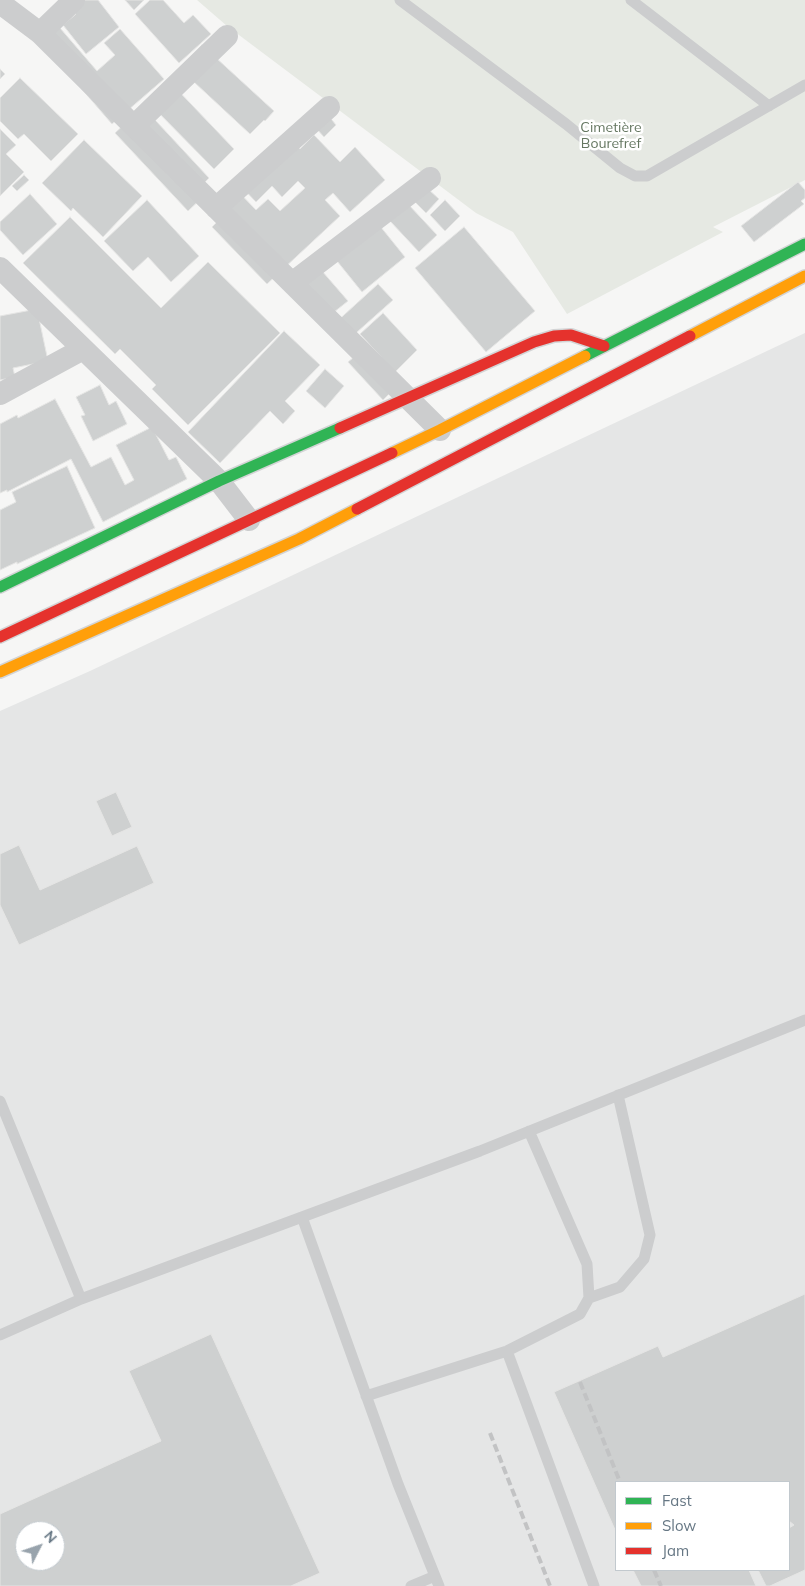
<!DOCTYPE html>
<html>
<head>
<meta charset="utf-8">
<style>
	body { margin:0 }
	#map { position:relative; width:805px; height:1586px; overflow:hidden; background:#f6f6f5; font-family:Mulish,sans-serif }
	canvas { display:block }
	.legend { position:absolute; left:615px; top:1481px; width:175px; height:90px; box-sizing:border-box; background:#fff; border:1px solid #c2c9ce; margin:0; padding:6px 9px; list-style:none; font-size:15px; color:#667784 }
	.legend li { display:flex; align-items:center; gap:10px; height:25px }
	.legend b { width:25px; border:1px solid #c2c9ce }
	.north { position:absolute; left:15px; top:1521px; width:50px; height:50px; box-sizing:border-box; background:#fff; border:1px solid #c2c9ce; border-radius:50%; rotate:49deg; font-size:14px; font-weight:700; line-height:20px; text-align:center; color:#667784 }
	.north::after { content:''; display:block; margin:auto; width:18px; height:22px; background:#98a3ac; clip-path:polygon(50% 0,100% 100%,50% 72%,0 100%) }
</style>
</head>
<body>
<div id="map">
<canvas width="805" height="1586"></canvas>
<ul class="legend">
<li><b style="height:6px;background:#30b455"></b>Fast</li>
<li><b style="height:6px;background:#ff9f0a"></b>Slow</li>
<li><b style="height:6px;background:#e5322d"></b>Jam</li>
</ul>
<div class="north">N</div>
</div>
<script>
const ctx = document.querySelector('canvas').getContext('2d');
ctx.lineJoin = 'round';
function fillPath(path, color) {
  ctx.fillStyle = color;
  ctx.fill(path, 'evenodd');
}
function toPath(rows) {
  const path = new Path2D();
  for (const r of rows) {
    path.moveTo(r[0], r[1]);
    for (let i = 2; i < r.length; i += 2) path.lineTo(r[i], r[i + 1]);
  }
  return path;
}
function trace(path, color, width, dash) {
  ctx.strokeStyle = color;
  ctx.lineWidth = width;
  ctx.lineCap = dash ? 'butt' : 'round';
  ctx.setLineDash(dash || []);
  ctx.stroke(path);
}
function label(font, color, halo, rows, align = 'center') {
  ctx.font = font + ' Mulish,sans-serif';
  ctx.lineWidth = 5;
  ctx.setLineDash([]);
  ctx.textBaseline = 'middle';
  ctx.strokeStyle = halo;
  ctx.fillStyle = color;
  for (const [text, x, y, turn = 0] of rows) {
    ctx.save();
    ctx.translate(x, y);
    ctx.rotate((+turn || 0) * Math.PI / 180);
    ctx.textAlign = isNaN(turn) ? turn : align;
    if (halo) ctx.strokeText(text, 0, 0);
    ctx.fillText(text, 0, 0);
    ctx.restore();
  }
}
fillPath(toPath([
	[805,333,805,1586,0,1586,0,711,90,671],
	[616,1482,789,1482,789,1570,616,1570],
	[25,1531,55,1531,55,1561,25,1561]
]), '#e5e6e6');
fillPath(toPath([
	[197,0,805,0,805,180,713,227,723,232,567,314,513,232,476,213,227,26]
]), '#e6e9e3');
const building = toPath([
	[74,0,98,0,119,27,86,54,63,25,76,14,68,5,74,0],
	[125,0,144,0,134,10,125,0],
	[150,0,163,0,184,23,193,15,211,34,179,63,135,14,150,0],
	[54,21,97,71,115,55,104,43,120,29,164,79,112,124,36,36,54,21],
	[202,45,274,111,265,121,264,120,250,134,180,69,202,45],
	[0,69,5,74,0,79,0,69],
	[20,78,78,134,51,161,24,134,18,139,0,121,0,98,20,78],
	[169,81,234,149,214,169,148,102,169,81],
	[143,107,209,178,200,187,206,194,188,211,115,133,143,107],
	[328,115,336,125,324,137,315,127,328,115],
	[0,129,16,145,6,154,24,172,0,196,0,129],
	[287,135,300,149,314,135,340,162,355,147,385,180,350,212,333,193,325,200,340,216,267,284,212,227,222,217,233,186,256,210,268,199,280,211,305,188,298,181,282,197,272,186,256,202,237,182,287,135],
	[84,140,142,196,103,237,73,208,71,211,42,183,84,140],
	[24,175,29,180,17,191,12,186,24,175],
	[798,182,805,190,805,198,801,201,804,204,754,242,741,226,798,182],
	[427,188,439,199,426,213,414,201,427,188],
	[30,194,57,224,23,255,0,230,0,222,30,194],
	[147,200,199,256,171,282,148,257,133,271,104,241,147,200],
	[445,200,460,216,445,231,430,215,445,200],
	[408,204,437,235,419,252,390,221,408,204],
	[70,217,161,308,208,262,280,333,188,425,152,389,156,385,120,349,115,354,23,263,70,217],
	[380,226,405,257,362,292,337,261,380,226],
	[464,227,535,311,486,352,415,268,464,227],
	[322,271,348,301,324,320,299,290,322,271],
	[378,284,393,300,347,341,333,325,378,284],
	[37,309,48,361,13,368,15,377,0,380,0,316,37,309],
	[383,313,417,350,395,372,360,334,383,313],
	[284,331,320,365,285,401,295,411,283,424,270,411,220,463,188,432,284,331],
	[360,352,394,389,383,400,348,362,360,352],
	[325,369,344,386,325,408,306,391,325,369],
	[100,385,109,405,116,401,127,424,93,441,81,416,85,415,76,397,100,385],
	[55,399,91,467,111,457,125,485,134,480,116,445,152,427,169,460,176,457,187,479,103,522,71,459,7,492,7,490,0,493,0,424,17,415,18,418,55,399],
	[67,466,95,528,17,564,17,562,0,570,0,510,16,502,12,492,67,466],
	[116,792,132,827,112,836,96,801,116,792],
	[19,845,40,890,137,846,154,883,19,945,0,905,0,854,19,845],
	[805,1294,805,1570,770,1586,766,1586,758,1570,789,1570,789,1528,794,1525,789,1521,789,1482,616,1482,616,1532,554,1392,658,1346,663,1357,805,1294],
	[211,1334,320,1573,291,1586,0,1586,0,1514,161,1441,129,1371,211,1334],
	[25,1531,55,1531,55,1561,25,1561,25,1531],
	[633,1570,749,1570,756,1586,641,1586,633,1570]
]);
fillPath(building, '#ced0d0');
trace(building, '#e5e5e4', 1);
const fast = toPath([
	[585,356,805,244],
	[0,587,219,481,340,428]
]);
const slow = toPath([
	[690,336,805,276],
	[392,453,440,430,585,356],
	[0,672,299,539,357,509]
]);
const jam = toPath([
	[340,428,534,342,554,336,571,335,604,346],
	[357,509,690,336],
	[0,637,392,453]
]);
trace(fast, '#d3d4d5', 14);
trace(slow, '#d3d4d5', 14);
trace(jam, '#d3d4d5', 14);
trace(toPath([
	[400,0,566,124,620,168,635,176,647,176,805,85],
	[631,0,769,106],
	[0,1101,81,1299],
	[302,1217,398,1484,439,1586],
	[589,1298,620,1287,644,1259,650,1235,618,1095],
	[0,1335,81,1299,480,1151,805,1020],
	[507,1351,594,1586],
	[366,1396,507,1351,580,1314,589,1298,587,1264,529,1131],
	[411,1586,435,1576]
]), '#cccdce', 11);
trace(toPath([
	[0,3,40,33,440,430],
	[40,33,74,0],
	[134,126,227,36],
	[216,208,329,107],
	[0,268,219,481,249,520],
	[292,283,430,178],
	[0,394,83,349]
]), '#cccdce', 22);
trace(fast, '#30b455', 11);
trace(slow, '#ff9f0a', 11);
trace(jam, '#e5322d', 11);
trace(toPath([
	[580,1382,620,1482],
	[490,1433,550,1586],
	[654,1570,661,1586]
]), '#c2c3c4', 4, [8, 4]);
label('14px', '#657761', '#fff', [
	["Cimetière",611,128],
	["Bourefref",611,144]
]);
</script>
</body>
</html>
